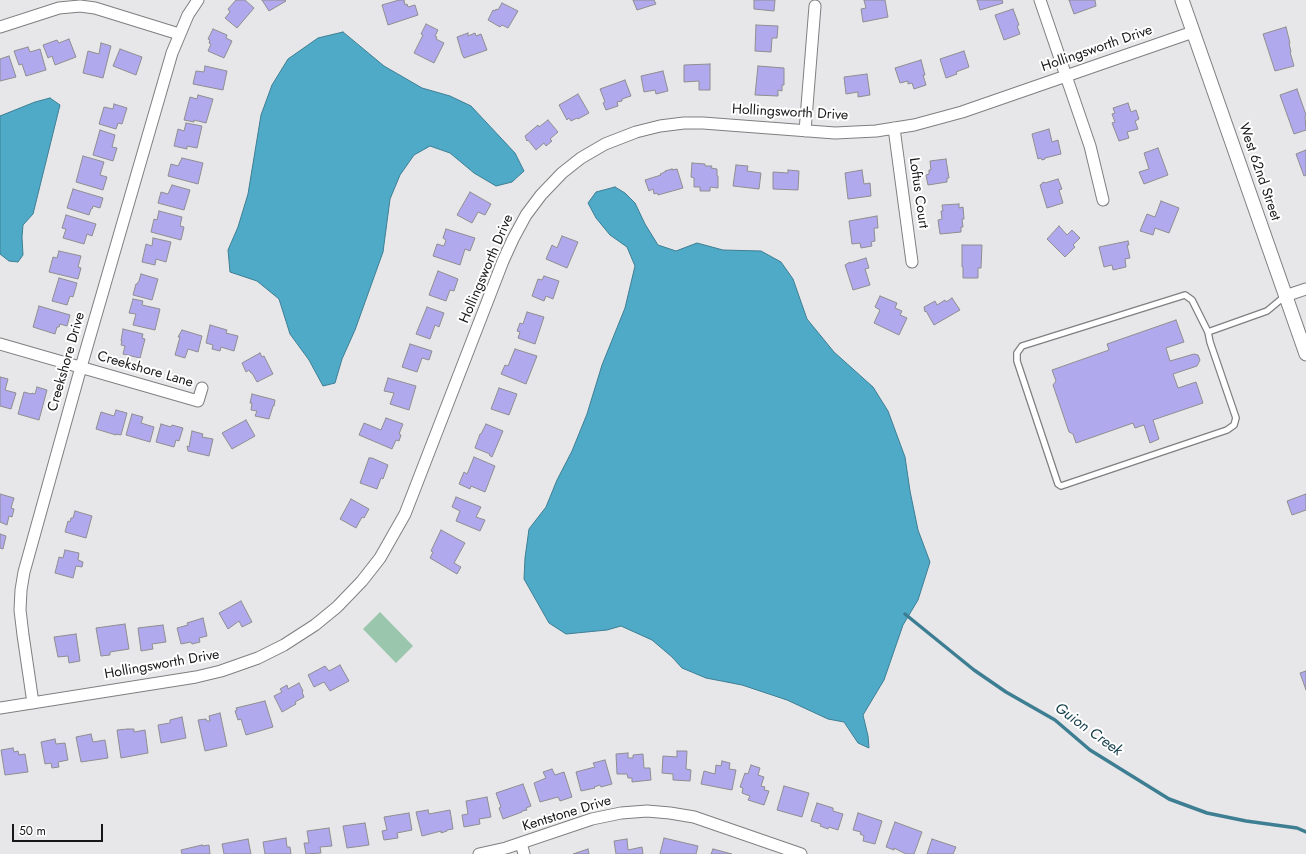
<!DOCTYPE html>
<html>
<head>
<meta charset="utf-8">
<style>
	body { margin:0 }
	#map { position:relative; width:1306px; height:854px; overflow:hidden; background:#e7e7e9; font-family:Jost,sans-serif }
	canvas { display:block }
	.scale { position:absolute; left:12px; top:824px; width:91px; height:18px; box-sizing:border-box; border:2px solid #171718; border-top:0; padding-left:5px; font-size:12px; line-height:14px; white-space:nowrap; color:#171718; -webkit-text-stroke:3px #fff; paint-order:stroke }
</style>
</head>
<body>
<div id="map">
<canvas width="1306" height="854"></canvas>
<div class="scale">50 m</div>
</div>
<script>
const ctx = document.querySelector('canvas').getContext('2d');
ctx.lineJoin = 'round';
function fillPath(path, color) {
  ctx.fillStyle = color;
  ctx.fill(path, 'evenodd');
}
function toPath(rows) {
  const path = new Path2D();
  for (const r of rows) {
    path.moveTo(r[0], r[1]);
    for (let i = 2; i < r.length; i += 2) path.lineTo(r[i], r[i + 1]);
  }
  return path;
}
function trace(path, color, width, dash) {
  ctx.strokeStyle = color;
  ctx.lineWidth = width;
  ctx.lineCap = dash ? 'butt' : 'round';
  ctx.setLineDash(dash || []);
  ctx.stroke(path);
}
function label(font, color, halo, rows, align = 'center') {
  ctx.font = font + ' Jost,sans-serif';
  ctx.lineWidth = 4;
  ctx.setLineDash([]);
  ctx.textBaseline = 'middle';
  ctx.strokeStyle = halo;
  ctx.fillStyle = color;
  for (const [text, x, y, turn = 0] of rows) {
    ctx.save();
    ctx.translate(x, y);
    ctx.rotate((+turn || 0) * Math.PI / 180);
    ctx.textAlign = isNaN(turn) ? turn : align;
    if (halo) ctx.strokeText(text, 0, 0);
    ctx.fillText(text, 0, 0);
    ctx.restore();
  }
}
fillPath(toPath([
	[380,612,413,646,396,663,363,629]
]), '#9ac6ad');
const water = toPath([
	[343,32,384,66,422,88,450,96,471,106,515,153,524,171,512,182,496,186,474,173,450,153,430,146,414,155,400,175,390,199,383,252,355,330,342,359,335,383,323,386,309,360,290,334,279,299,257,281,230,272,228,250,238,227,248,194,261,115,272,85,288,59,318,38,343,32],
	[50,98,60,105,33,214,23,225,22,237,23,255,18,262,9,261,0,254,0,116,35,102,50,98],
	[615,187,625,193,635,203,645,224,658,245,676,251,697,243,723,250,761,251,781,262,793,279,807,319,834,352,873,387,888,411,905,457,910,491,918,530,930,562,918,600,903,625,884,680,863,715,868,736,869,748,858,743,844,722,828,719,787,700,742,685,706,678,682,668,672,657,652,640,621,626,607,630,566,634,549,623,524,579,525,558,529,529,546,507,557,480,572,451,587,414,602,365,625,308,635,266,627,247,610,235,596,218,588,203,596,192,615,187]
]);
fillPath(water, '#4faac8');
trace(water, '#3e7e93', 1);
trace(toPath([
	[905,614,974,670,1006,692,1055,720,1090,750,1169,799,1207,813,1246,821,1297,828,1306,832]
]), '#3e7e93', 3.5);
const building = toPath([
	[236,0,245,0,254,8,237,28,225,18,230,12,228,9,236,0],
	[262,0,285,0,286,1,269,11,262,0],
	[399,0,404,0,405,5,407,4,408,7,415,5,418,15,388,25,382,5,399,0],
	[633,0,654,0,656,4,637,10,633,0],
	[754,0,775,0,774,11,754,9,754,0],
	[864,0,885,0,888,17,863,22,861,9,866,8,864,0],
	[977,0,1002,0,1003,3,980,10,977,0],
	[1069,0,1095,0,1096,6,1074,14,1069,0],
	[502,3,518,11,508,28,502,25,500,27,488,20,493,10,495,11,496,9,498,10,502,3],
	[1013,9,1019,25,1017,26,1020,34,1004,40,995,15,1013,9],
	[426,24,438,30,435,36,437,37,436,39,444,43,434,63,414,53,423,35,421,34,426,24],
	[756,25,778,26,777,38,772,38,771,52,755,51,756,25],
	[1286,27,1290,43,1289,43,1291,52,1290,52,1294,66,1275,71,1263,34,1286,27],
	[213,29,227,35,226,38,232,41,224,58,208,51,211,44,209,43,210,40,208,39,213,29],
	[468,33,468,36,475,33,476,36,481,34,487,50,464,58,462,54,457,37,468,33],
	[69,39,76,57,55,65,52,56,48,58,43,45,57,40,59,43,69,39],
	[101,43,111,46,103,78,83,73,88,51,99,54,101,43],
	[28,47,30,52,40,49,46,70,26,76,22,64,19,65,14,51,28,47],
	[120,49,142,57,136,75,113,66,120,49],
	[964,51,969,67,956,72,957,74,946,78,940,59,964,51],
	[9,56,16,77,0,81,0,59,9,56],
	[921,60,925,75,923,75,926,85,914,89,912,83,908,84,908,81,900,83,895,68,921,60],
	[710,64,710,90,699,90,699,81,684,82,684,65,710,64],
	[205,66,227,71,223,90,193,84,196,71,204,72,205,66],
	[758,66,784,68,784,85,782,85,782,91,778,90,778,96,755,95,758,66],
	[663,71,668,91,656,94,655,90,644,92,641,76,663,71],
	[867,74,870,95,858,97,858,92,846,94,844,77,867,74],
	[625,80,631,96,622,99,622,101,617,102,618,106,606,110,603,103,605,102,600,89,625,80],
	[1297,89,1306,115,1305,117,1306,130,1294,134,1280,95,1297,89],
	[578,94,589,113,578,119,577,118,571,121,569,118,567,120,559,105,578,94],
	[198,95,213,99,206,123,194,120,194,122,184,120,190,97,197,99,198,95],
	[1128,103,1131,112,1136,110,1139,119,1135,121,1138,129,1127,132,1129,138,1119,141,1112,123,1115,122,1112,114,1115,113,1113,108,1128,103],
	[114,104,127,108,122,124,118,123,116,129,99,124,104,107,113,109,114,104],
	[548,120,558,132,550,139,552,141,546,146,544,143,536,150,528,140,527,141,525,136,538,125,539,127,548,120],
	[186,123,202,126,197,148,187,146,187,149,174,146,178,129,184,131,186,123],
	[1049,129,1052,142,1058,140,1061,154,1045,158,1045,159,1042,160,1041,158,1038,159,1032,134,1049,129],
	[100,130,115,135,112,147,117,148,113,161,93,155,100,130],
	[1158,148,1168,175,1144,184,1139,172,1149,169,1144,153,1158,148],
	[1306,150,1306,175,1304,176,1296,154,1306,150],
	[83,156,104,162,100,175,107,177,103,190,76,182,83,156],
	[182,158,203,163,198,184,168,176,171,164,178,166,182,158],
	[946,159,949,178,947,178,947,182,928,185,926,175,929,174,929,170,931,170,930,161,946,159],
	[692,163,705,164,705,166,712,166,711,168,717,169,717,176,718,176,718,188,710,187,710,191,700,191,700,187,694,187,694,178,691,177,692,163],
	[736,165,748,166,747,171,761,173,759,189,733,186,736,165],
	[672,169,672,170,677,169,683,188,658,195,657,193,654,194,653,189,649,191,645,180,661,175,660,174,665,172,665,171,672,169],
	[788,170,799,171,798,190,773,189,773,172,788,173,788,170],
	[862,170,864,184,870,183,871,196,848,199,845,173,862,170],
	[1058,179,1062,189,1059,190,1063,203,1047,208,1040,185,1042,184,1042,183,1044,182,1045,183,1058,179],
	[172,185,190,190,184,210,158,203,161,192,168,194,172,185],
	[73,189,103,198,100,208,93,206,92,209,91,209,89,215,67,208,73,189],
	[470,192,491,204,485,215,478,212,472,223,457,215,470,192],
	[1161,201,1179,208,1169,233,1155,228,1153,235,1140,231,1147,214,1155,217,1161,201],
	[959,204,959,208,963,207,964,219,962,219,963,227,961,227,961,232,940,234,938,220,942,219,941,211,943,211,942,205,959,204],
	[159,211,182,217,180,226,184,227,181,240,151,232,154,219,157,220,159,211],
	[66,215,96,224,92,236,87,234,84,244,63,238,66,229,62,228,66,215],
	[877,216,878,228,874,228,875,241,871,242,872,246,861,248,860,243,852,244,849,221,877,216],
	[1059,226,1067,235,1072,230,1080,238,1073,245,1075,247,1065,257,1047,239,1059,226],
	[446,229,475,238,470,251,465,249,460,265,433,256,437,244,444,246,446,240,443,238,446,229],
	[562,236,578,242,567,268,546,259,552,245,557,248,562,236],
	[153,238,171,242,166,262,156,259,155,265,142,262,146,244,152,246,153,238],
	[1128,241,1129,245,1127,245,1130,258,1125,259,1126,267,1113,270,1112,265,1104,267,1099,247,1128,241],
	[962,245,982,245,981,268,978,268,978,278,963,278,963,267,962,267,962,245],
	[59,251,81,256,78,267,81,268,78,279,49,272,53,257,57,258,59,251],
	[866,258,869,268,865,269,870,285,853,290,845,265,850,262,850,263,866,258],
	[438,271,458,279,454,291,450,290,446,301,429,295,438,271],
	[141,274,158,279,152,300,133,295,136,284,137,284,139,281,141,274],
	[544,276,559,281,553,299,546,296,544,301,532,296,538,279,542,280,544,276],
	[59,278,77,283,73,297,70,296,67,305,52,301,59,278],
	[880,296,897,303,895,308,902,311,900,315,907,318,899,335,874,323,880,310,875,307,880,296],
	[952,298,960,310,934,325,926,311,925,312,924,307,935,301,937,305,945,300,946,302,952,298],
	[133,299,143,301,142,305,160,309,155,330,133,325,136,314,129,313,133,299],
	[39,306,70,315,67,326,60,324,59,327,57,327,55,334,33,327,39,306],
	[427,307,444,313,439,327,435,325,430,339,416,334,427,307],
	[527,312,544,317,535,344,518,338,520,332,517,331,520,323,523,324,527,312],
	[1176,320,1184,342,1166,348,1170,361,1194,354,1198,355,1200,360,1197,366,1173,374,1178,388,1196,382,1203,403,1153,420,1159,439,1150,443,1144,425,1135,428,1133,423,1076,443,1073,434,1069,432,1053,385,1056,381,1052,370,1109,350,1107,344,1176,320],
	[210,325,227,330,226,333,238,336,234,351,221,347,220,351,212,349,213,345,206,343,210,325],
	[123,329,143,334,142,338,145,339,140,358,123,354,125,346,121,345,122,341,121,341,123,329],
	[182,330,202,336,198,352,188,349,185,358,175,355,180,337,178,337,182,330],
	[410,344,432,351,429,360,422,358,417,372,402,367,410,344],
	[515,349,537,356,526,384,501,374,505,365,508,366,515,349],
	[260,353,262,357,264,356,273,374,257,382,252,373,251,373,249,370,246,372,242,363,260,353],
	[0,377,8,379,5,390,16,393,11,409,0,406,0,377],
	[388,378,416,386,409,410,390,404,394,393,384,391,388,378],
	[37,387,47,390,39,420,18,414,24,392,31,394,32,393,35,394,37,387],
	[499,388,517,394,509,415,491,409,499,388],
	[252,394,275,400,274,406,273,406,269,419,255,416,257,411,251,410,252,403,250,403,252,394],
	[116,410,127,413,121,435,116,434,116,435,96,429,101,412,114,416,116,410],
	[132,414,143,417,141,423,154,427,150,442,126,435,132,414],
	[386,418,403,424,399,434,401,435,399,441,396,440,392,449,359,435,364,423,381,430,386,418],
	[246,420,255,436,232,449,222,433,246,420],
	[161,424,171,427,172,425,183,428,179,441,176,440,174,447,156,442,161,424],
	[486,424,503,431,492,457,489,455,490,454,475,448,480,434,481,434,486,424],
	[192,431,203,434,202,437,213,439,209,456,188,451,187,446,189,447,192,431],
	[474,457,495,466,485,492,471,486,470,489,459,484,464,472,467,474,474,457],
	[369,458,372,458,388,465,383,479,381,478,377,489,360,483,369,458],
	[0,494,14,498,11,508,14,509,12,517,9,516,7,525,0,522,0,494],
	[1306,494,1306,510,1292,515,1287,501,1306,494],
	[456,497,481,507,476,517,485,520,480,531,456,521,460,511,452,507,456,497],
	[351,499,369,509,364,518,362,517,356,528,340,519,351,499],
	[75,511,92,516,86,538,65,532,68,521,70,522,71,518,73,518,75,511],
	[441,530,465,543,454,563,461,567,457,574,430,558,433,552,431,551,441,530],
	[0,534,6,536,3,549,0,548,0,534],
	[65,550,79,553,78,560,83,562,82,567,76,566,73,578,55,573,59,557,63,558,65,550],
	[241,601,252,622,242,627,239,621,228,629,219,613,241,601],
	[203,618,207,636,199,638,200,642,192,644,191,642,181,644,177,628,188,625,187,623,203,618],
	[125,624,129,649,110,652,110,655,101,656,96,628,125,624],
	[163,625,166,642,152,644,153,649,141,651,138,628,163,625],
	[76,634,80,661,69,663,68,656,58,657,54,637,76,634],
	[340,665,349,681,330,691,324,682,314,687,308,675,325,666,329,671,340,665],
	[1306,671,1306,690,1300,673,1306,671],
	[299,683,303,691,302,692,304,697,295,702,296,704,282,712,274,696,282,692,280,689,287,685,288,689,299,683],
	[265,701,273,727,246,735,241,719,238,720,235,711,237,710,236,708,265,701],
	[220,713,227,746,205,751,198,720,206,719,207,721,210,721,209,716,220,713],
	[182,717,186,738,161,743,158,725,170,723,170,720,182,717],
	[128,729,134,729,134,732,145,730,148,753,121,758,117,730,128,729],
	[91,734,93,742,105,740,108,758,81,762,76,737,91,734],
	[55,739,56,744,65,743,68,760,58,762,59,767,52,768,51,763,45,764,41,742,55,739],
	[13,748,14,752,18,751,19,755,25,754,28,772,5,775,1,750,13,748],
	[677,751,687,751,686,769,691,770,690,781,673,780,673,774,662,773,663,756,677,757,677,751],
	[628,753,628,758,633,758,633,755,643,754,644,768,650,768,651,780,632,782,632,778,628,778,627,774,617,774,616,754,628,753],
	[605,760,612,784,601,787,600,785,594,787,595,788,581,791,576,772,595,767,593,763,605,760],
	[722,761,730,763,729,769,736,770,732,790,701,784,704,771,715,774,716,765,721,766,722,761],
	[751,765,760,768,758,775,764,777,761,786,765,787,764,790,769,791,764,805,748,800,750,796,742,793,743,788,740,787,745,773,748,774,751,765],
	[552,769,555,775,564,772,572,797,560,801,558,797,540,802,534,783,546,778,543,772,552,769],
	[523,784,531,806,526,808,527,810,522,811,522,812,503,819,499,808,501,807,496,793,523,784],
	[784,786,809,793,802,817,777,810,784,786],
	[487,797,491,817,479,819,480,824,464,827,462,815,468,814,466,801,487,797],
	[817,803,833,808,833,811,843,814,838,830,829,827,828,829,820,826,821,824,811,821,817,803],
	[428,810,429,814,450,810,453,829,447,830,447,831,441,833,441,831,422,836,416,812,428,810],
	[409,813,412,830,397,833,398,838,384,840,382,831,387,830,384,817,409,813],
	[858,813,882,821,875,844,863,841,864,836,860,834,861,832,853,830,858,813],
	[895,822,922,832,914,854,906,854,894,848,894,850,886,847,895,822],
	[365,823,369,845,347,848,343,826,365,823],
	[329,828,332,846,320,847,321,853,306,854,304,843,309,843,307,831,329,828],
	[286,838,287,847,290,847,291,854,265,854,263,842,286,838],
	[664,838,698,846,696,854,660,854,664,838],
	[248,839,251,854,224,854,222,844,248,839],
	[627,839,628,850,642,847,643,854,616,854,614,841,627,839],
	[932,839,956,847,953,854,927,854,932,839],
	[202,845,202,846,209,845,210,854,182,854,181,850,202,845],
	[588,849,589,854,573,854,588,849],
	[713,849,732,854,711,854,713,849]
]);
fillPath(building, '#b1a9ed');
trace(building, '#8e8e90', 1);
const service = toPath([
	[1208,332,1192,300,1185,295,1022,346,1017,353,1017,361,1058,484,1061,486,1067,484,1227,430,1234,425,1236,418,1210,342,1208,332,1267,311,1285,296]
]);
const minor = toPath([
	[1040,0,1090,146,1103,200],
	[0,27,59,8,80,6,95,8,179,34],
	[894,128,912,262],
	[805,131,815,6],
	[1285,296,1306,289],
	[0,344,198,401,202,388],
	[33,703,23,635,20,610,21,590,24,572,81,367,172,53,188,15,198,0],
	[0,708,196,677,221,671,258,658,284,645,315,625,337,607,362,581,380,558,405,514,503,261,513,239,526,215,541,195,562,173,581,158,605,144,636,132,660,126,684,123,703,123,835,133,876,131,914,125,962,112,1193,32],
	[521,843,524,854],
	[479,854,506,848,592,819,621,813,647,811,670,813,694,817,801,854]
]);
const tertiary = toPath([
	[1182,0,1306,354]
]);
trace(service, '#7f7f81', 8);
trace(minor, '#7f7f81', 13);
trace(tertiary, '#7f7f81', 15);
trace(service, '#fff', 5.5);
trace(minor, '#fff', 11);
trace(tertiary, '#fff', 13);
label('14px', '#171718', '#fff', [
	["Hollingsworth Drive",1097,49,-19],
	["Hollingsworth Drive",790,113,3],
	["West 62nd Street",1259,172,71],
	["Loftus Court",918,193,82],
	["Hollingsworth Drive",487,269,-67],
	["Creekshore Drive",67,362,-74],
	["Creekshore Lane",145,370,16],
	["Hollingsworth Drive",162,665,-10],
	["Kentstone Drive",567,814,-17]
]);
label('italic 15px', '#17404d', '#fff', [
	["Guion Creek",1088,730,36]
]);
</script>
</body>
</html>
